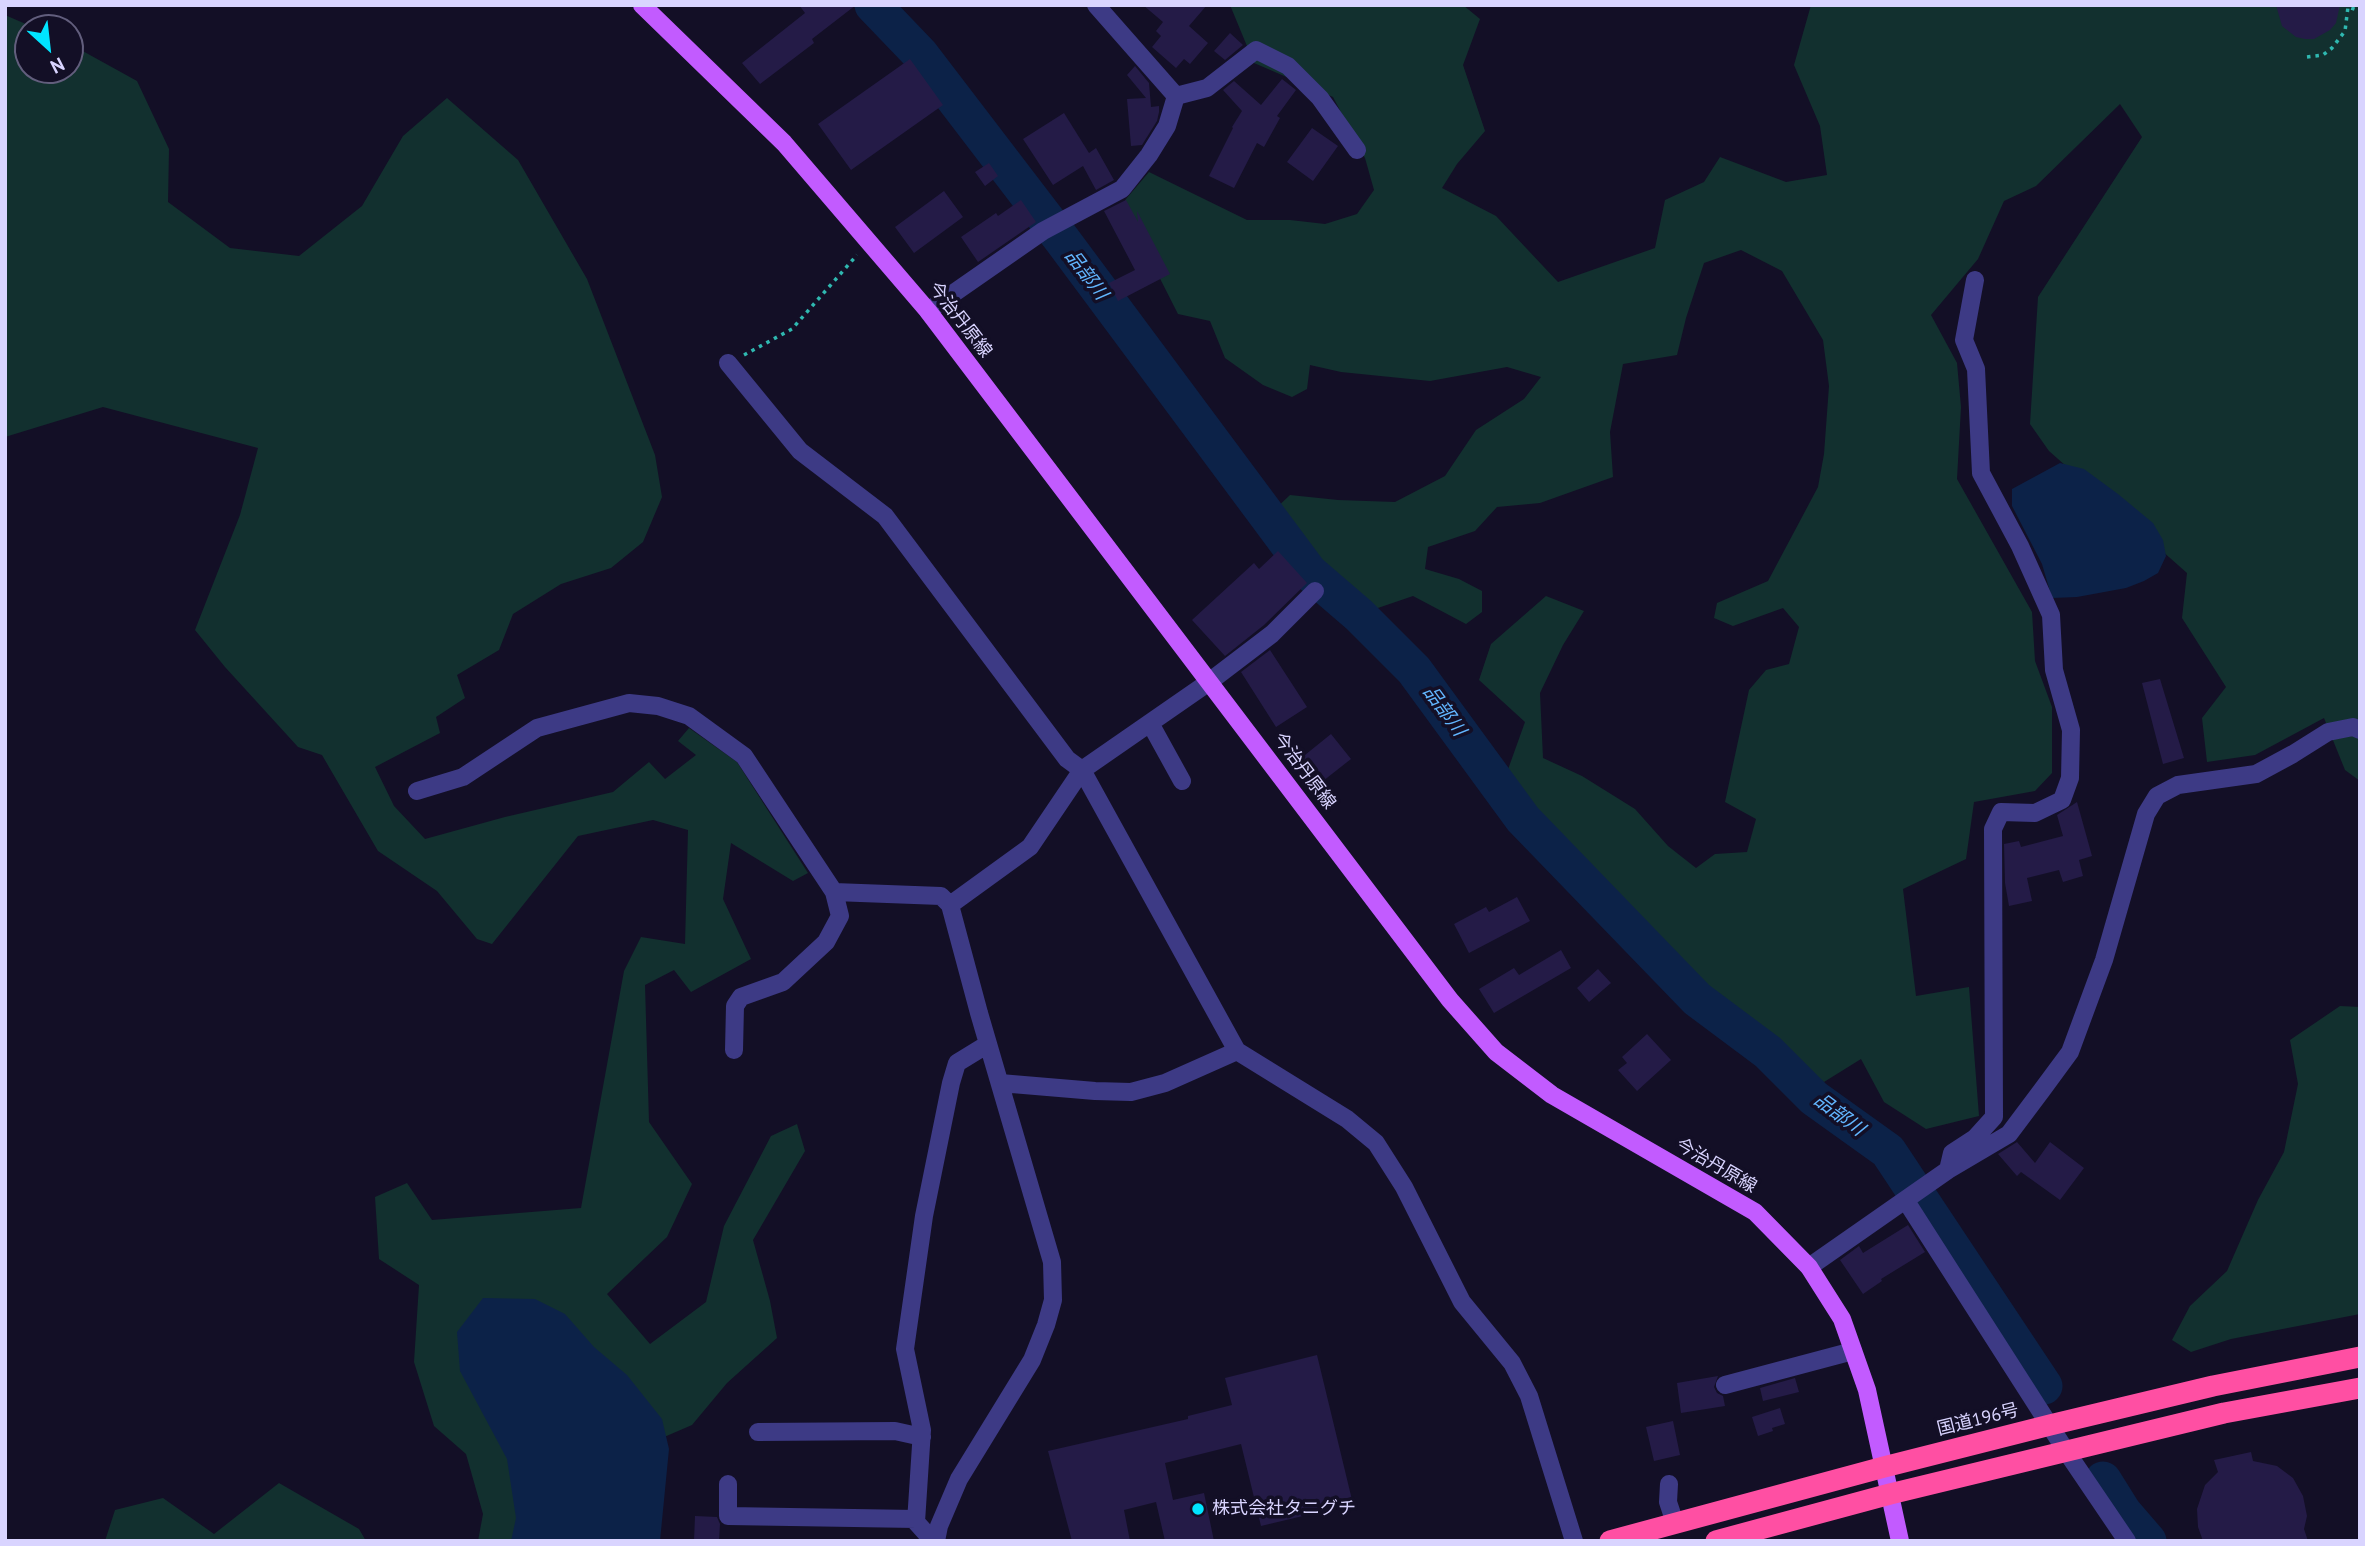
<!DOCTYPE html>
<html>
<head>
<meta charset="utf-8">
<style>
	body { margin:0 }
	#map { position:relative; width:2365px; height:1546px; overflow:hidden; background:#130f26; font-family:"PT Sans",sans-serif }
	canvas { display:block }
	.frame { position:absolute; inset:0; border:7px solid #d9d4ff; pointer-events:none }
	.north { position:absolute; left:14px; top:14px; width:70px; height:70px; box-sizing:border-box; background:#130f26; border:2px solid #625e7d; border-radius:50%; rotate:153deg; font-size:19px; font-weight:700; line-height:28px; text-align:center; color:#d9d4ff }
	.north::after { content:''; display:block; margin:auto; width:24px; height:32px; background:#00e5ff; clip-path:polygon(50% 0,100% 100%,50% 72%,0 100%) }
</style>
</head>
<body>
<div id="map">
<canvas width="2365" height="1546"></canvas>
<div class="frame"></div>
<div class="north">N</div>
</div>
<script>
const ctx = document.querySelector('canvas').getContext('2d');
ctx.lineJoin = 'round';
function fillPath(path, color) {
  ctx.fillStyle = color;
  ctx.fill(path, 'evenodd');
}
function toPath(rows) {
  const path = new Path2D();
  for (const r of rows) {
    path.moveTo(r[0], r[1]);
    for (let i = 2; i < r.length; i += 2) path.lineTo(r[i], r[i + 1]);
  }
  return path;
}
function trace(path, color, width, dash) {
  ctx.strokeStyle = color;
  ctx.lineWidth = width;
  ctx.lineCap = dash ? 'butt' : 'round';
  ctx.setLineDash(dash || []);
  ctx.stroke(path);
}
function label(font, color, halo, rows, align = 'center') {
  ctx.font = font + ' "PT Sans","Noto Sans JP",sans-serif';
  ctx.lineWidth = 7;
  ctx.setLineDash([]);
  ctx.textBaseline = 'middle';
  ctx.strokeStyle = halo;
  ctx.fillStyle = color;
  for (const [text, x, y, turn = 0] of rows) {
    ctx.save();
    ctx.translate(x, y);
    ctx.rotate((+turn || 0) * Math.PI / 180);
    ctx.textAlign = isNaN(turn) ? turn : align;
    if (halo) ctx.strokeText(text, 0, 0);
    ctx.fillText(text, 0, 0);
    ctx.restore();
  }
}
fillPath(toPath([
	[1230,5,1463,5,1480,19,1463,65,1485,131,1457,164,1442,188,1496,216,1558,282,1655,248,1665,200,1704,182,1720,157,1786,182,1827,175,1820,126,1794,65,1811,5,2360,5,2360,781,2345,770,2324,718,2255,755,2207,762,2202,718,2226,687,2182,618,2187,573,2049,451,2030,424,2038,297,2142,137,2120,104,2036,186,2004,201,1978,259,1931,315,1957,363,1961,407,1957,479,2032,612,2035,661,2052,707,2052,773,2035,791,1974,802,1966,859,1903,889,1916,996,1969,987,1979,1116,1926,1129,1884,1102,1861,1059,1824,1082,1720,1008,1535,814,1506,775,1525,722,1479,680,1491,644,1546,596,1584,611,1563,645,1540,693,1543,758,1582,776,1635,809,1668,846,1696,868,1715,854,1747,852,1756,819,1725,802,1749,690,1766,670,1789,664,1799,627,1783,608,1733,626,1714,618,1717,603,1768,581,1818,487,1824,454,1829,386,1823,340,1782,271,1741,250,1704,263,1686,318,1677,355,1623,364,1610,432,1613,477,1540,503,1497,507,1475,531,1428,547,1425,569,1459,579,1482,591,1482,612,1466,624,1413,596,1375,609,1315,567,1273,511,1290,495,1338,500,1395,502,1445,476,1476,430,1524,399,1541,377,1507,367,1430,381,1341,372,1310,365,1307,389,1292,397,1263,385,1225,358,1210,321,1178,314,1145,249,1114,222,1126,199,1149,172,1247,220,1290,220,1325,224,1357,214,1374,190,1365,158,1333,97,1254,63],
	[5,15,35,28,28,28,28,70,70,70,70,44,137,81,169,149,168,202,230,248,299,256,362,206,403,136,447,98,518,160,587,279,655,455,662,497,643,542,611,568,561,584,513,614,499,650,457,675,465,698,436,717,440,733,375,767,394,806,425,839,505,817,613,792,649,762,665,779,696,755,678,741,689,728,737,762,808,873,793,881,731,843,723,899,751,959,691,992,674,970,645,985,649,1122,692,1184,667,1237,607,1294,650,1344,706,1302,724,1226,771,1136,797,1124,805,1151,753,1240,770,1301,777,1338,727,1383,692,1425,627,1453,565,1541,478,1541,483,1514,466,1454,434,1426,414,1362,419,1285,379,1259,375,1197,407,1183,432,1220,581,1208,624,971,641,937,685,944,688,830,653,820,578,836,492,944,477,939,437,891,378,851,322,755,298,747,225,667,195,630,240,515,258,448,103,407,5,437],
	[2340,1006,2360,1007,2360,1314,2231,1339,2191,1352,2172,1340,2190,1306,2227,1271,2258,1200,2284,1152,2298,1084,2290,1040],
	[279,1483,359,1529,366,1541,105,1541,115,1510,163,1498,214,1534]
]), '#12302f');
fillPath(toPath([
	[2060,463,2084,469,2118,494,2153,523,2163,540,2166,556,2158,573,2144,581,2126,588,2077,597,2052,598,2042,564,2012,506,2012,489],
	[483,1298,535,1299,565,1314,594,1347,627,1375,662,1419,669,1449,660,1541,511,1541,516,1518,507,1459,460,1371,457,1332]
]), '#0c2248');
trace(toPath([
	[873,5,920,54,1063,241,1309,572,1359,615,1414,670,1523,819,1697,999,1768,1052,1814,1098,1888,1151,2044,1386],
	[2103,1480,2123,1512,2148,1541]
]), '#0c2248', 37);
fillPath(toPath([
	[799,5,856,5,812,39,814,43,760,84,742,63,805,13],
	[1143,5,1207,5,1189,26,1208,43,1190,64,1184,59,1176,68,1152,47,1161,36,1156,31,1163,22],
	[2276,5,2340,5,2336,23,2330,30,2314,39,2305,39,2296,37,2282,26],
	[1230,33,1243,45,1225,60,1214,51],
	[910,59,943,105,851,170,818,124],
	[1135,66,1149,83,1151,107,1159,106,1159,112,1157,121,1142,145,1131,146,1127,99,1146,98,1127,75],
	[1282,79,1296,90,1277,116,1280,118,1264,147,1257,143,1234,188,1209,176,1233,128,1232,127,1242,111,1223,90,1234,81,1261,105],
	[1064,113,1089,153,1096,148,1114,180,1096,190,1083,166,1053,185,1023,139],
	[1312,128,1338,146,1313,181,1287,162],
	[989,163,998,176,985,186,975,172],
	[944,191,963,217,914,253,895,227],
	[1021,200,1036,222,978,262,961,237,996,213,998,216],
	[1126,200,1138,222,1137,211,1170,274,1118,301,1109,283,1135,270,1104,211],
	[1278,551,1307,583,1264,625,1225,656,1192,620,1254,563,1259,569],
	[1270,650,1307,707,1276,727,1241,672],
	[2160,679,2184,758,2163,764,2142,683],
	[1331,734,1351,759,1323,781,1317,772,1313,775,1300,759],
	[2077,802,2092,856,2079,860,2083,876,2063,882,2059,870,2027,878,2032,901,2009,906,2005,883,2004,844,2019,841,2021,847,2063,836,2057,815],
	[1517,897,1530,921,1469,953,1454,924,1486,907,1489,912],
	[1561,950,1571,968,1494,1013,1479,989,1514,968,1519,975],
	[1598,969,1611,983,1589,1002,1577,988],
	[1647,1034,1671,1060,1637,1091,1618,1070,1627,1063,1622,1057],
	[2017,1142,2035,1163,2050,1142,2084,1168,2060,1200,2021,1172,2017,1176,1998,1154],
	[1908,1225,1925,1252,1881,1279,1882,1281,1863,1294,1840,1260,1859,1246,1863,1253],
	[1317,1355,1353,1504,1261,1526,1241,1444,1165,1463,1173,1500,1204,1493,1214,1541,1165,1541,1156,1502,1124,1510,1130,1541,1072,1541,1048,1451,1188,1419,1188,1416,1232,1405,1225,1378],
	[1718,1376,1714,1387,1717,1393,1723,1396,1725,1406,1681,1413,1677,1383],
	[1795,1378,1799,1392,1763,1401,1760,1388],
	[1780,1408,1785,1424,1772,1428,1773,1431,1758,1436,1752,1417],
	[1673,1421,1680,1455,1654,1461,1646,1427],
	[2251,1452,2253,1461,2277,1466,2293,1478,2303,1496,2307,1516,2304,1529,2308,1541,2203,1541,2198,1527,2197,1509,2205,1485,2218,1472,2214,1460],
	[695,1516,717,1517,720,1524,719,1541,694,1541]
]), '#241b47');
trace(toPath([
	[2307,57,2323,55,2332,48,2345,31,2348,7,2360,11],
	[744,355,792,329,857,255]
]), '#2fb8b0', 3.5, [3.5, 5]);
trace(toPath([
	[1176,96,1207,88,1256,50,1288,66,1320,98,1357,150],
	[928,311,1043,231,1122,189,1149,155,1167,126,1176,96,1096,5],
	[728,363,800,451,885,516,1067,759,1082,770,1237,1051,1347,1119,1376,1143,1404,1187,1462,1302,1512,1363,1529,1396,1574,1541],
	[1150,723,1182,781],
	[417,791,463,777,537,728,629,703,658,706,689,716,744,756,834,892,941,896,950,905,979,1013,1052,1262,1053,1300,1046,1325,1032,1360,959,1479,939,1526,936,1541],
	[950,905,1030,847,1082,770,1209,682,1272,634,1315,591],
	[734,1050,735,1006,741,997,783,982,826,942,840,916,834,892],
	[1000,1083,1095,1091,1131,1092,1165,1083,1237,1051],
	[1948,1170,1952,1153,1975,1138,1994,1117,1993,829,2001,812,2035,813,2062,800,2070,778,2071,730,2054,670,2051,615,2020,546,1981,473,1976,369,1964,340,1975,280],
	[1906,1201,2066,1451,2127,1541],
	[1809,1267,1948,1170,2009,1134,2042,1090,2070,1052,2104,960,2146,814,2157,796,2178,785,2256,774,2293,754,2328,732,2353,727,2360,730],
	[1725,1385,1853,1351],
	[758,1432,895,1431,922,1437],
	[728,1484,728,1516,916,1519],
	[1669,1484,1668,1502,1675,1523],
	[933,1541,916,1522,922,1430,905,1349,924,1216,951,1083,957,1063,988,1044]
]), '#3d3a85', 18);
trace(toPath([
	[642,5,784,143,928,311,1450,1000,1496,1052,1552,1095,1755,1212,1809,1267,1842,1319,1867,1390,1900,1541]
]), '#c25bff', 18);
trace(toPath([
	[1610,1541,1884,1467,2050,1425,2213,1386,2360,1357],
	[1716,1541,1890,1494,2224,1413,2360,1388]
]), '#ff4fa3', 21);
for (const [x, y, r, color] of [
	[1198,1509,7,"#00e5ff"]
]) {
  const dot = new Path2D();
  dot.arc(x, y, r, 0, 2 * Math.PI);
  ctx.fillStyle = color;
  ctx.fill(dot);
  trace(dot, '#130f26', 2.5);
}
label('18px', '#d9d4ff', '#130f26', [
	["今治丹原線",960,320,52],
	["今治丹原線",1304,771,53],
	["今治丹原線",1716,1166,30],
	["国道196号",1978,1420,-14]
]);
label('18px', '#d9d4ff', '#130f26', [
	["株式会社タニグチ",1212,1509]
], 'left');
label('italic 19px', '#62b6ff', '#130f26', [
	["品部川",1086,275,53],
	["品部川",1444,711,54],
	["品部川",1839,1115,37]
]);
</script>
</body>
</html>
